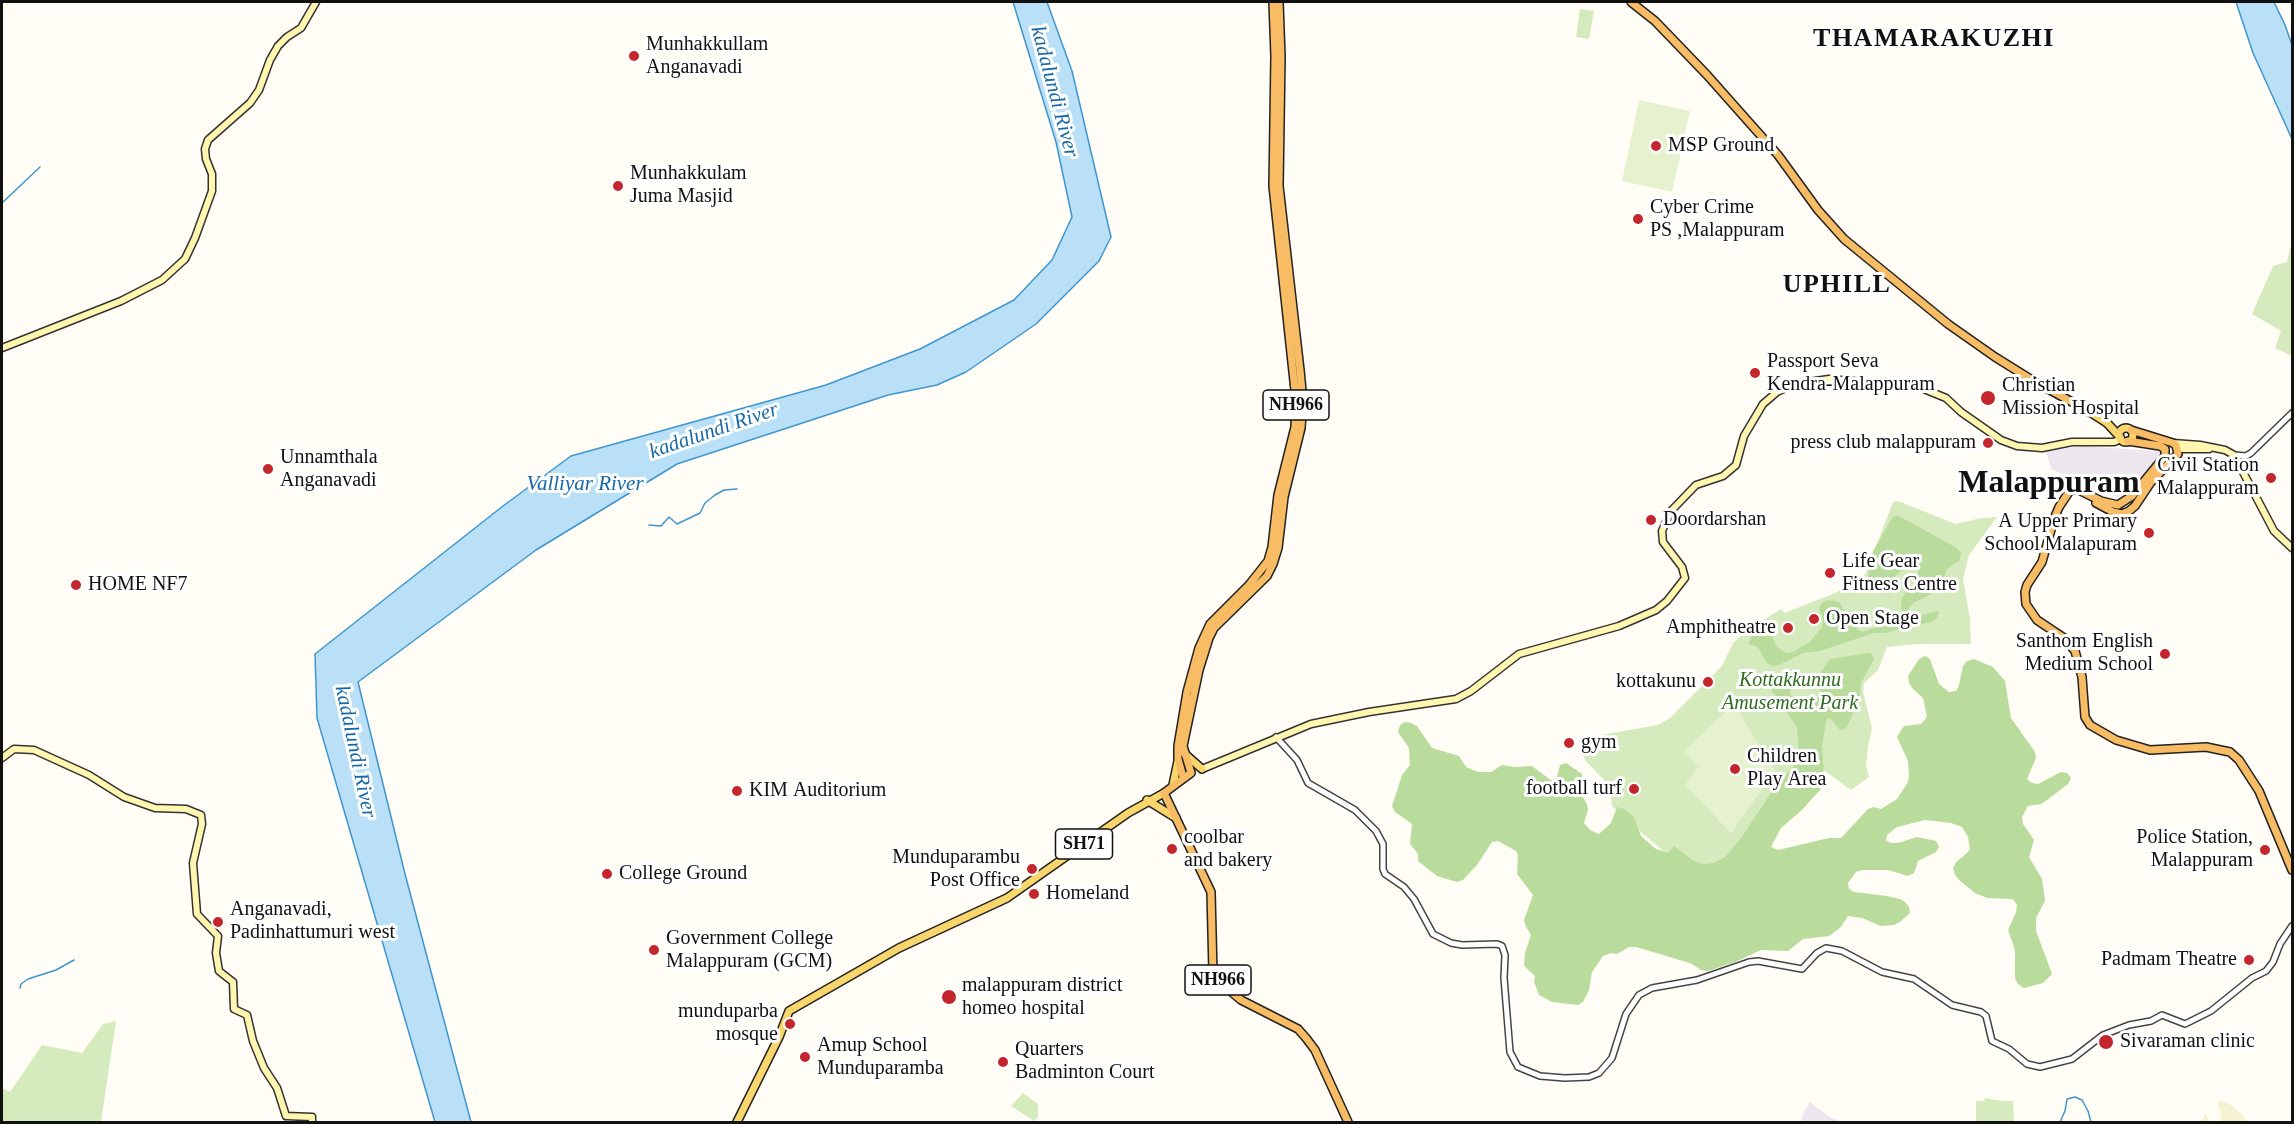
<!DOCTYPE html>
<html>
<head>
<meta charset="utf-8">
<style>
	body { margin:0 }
	#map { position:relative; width:2294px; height:1124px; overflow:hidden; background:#fffdf5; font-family:"Times New Roman",serif }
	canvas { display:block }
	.frame { position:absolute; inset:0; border:3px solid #111; pointer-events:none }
</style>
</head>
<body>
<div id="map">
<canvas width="2294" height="1124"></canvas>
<div class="frame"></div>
</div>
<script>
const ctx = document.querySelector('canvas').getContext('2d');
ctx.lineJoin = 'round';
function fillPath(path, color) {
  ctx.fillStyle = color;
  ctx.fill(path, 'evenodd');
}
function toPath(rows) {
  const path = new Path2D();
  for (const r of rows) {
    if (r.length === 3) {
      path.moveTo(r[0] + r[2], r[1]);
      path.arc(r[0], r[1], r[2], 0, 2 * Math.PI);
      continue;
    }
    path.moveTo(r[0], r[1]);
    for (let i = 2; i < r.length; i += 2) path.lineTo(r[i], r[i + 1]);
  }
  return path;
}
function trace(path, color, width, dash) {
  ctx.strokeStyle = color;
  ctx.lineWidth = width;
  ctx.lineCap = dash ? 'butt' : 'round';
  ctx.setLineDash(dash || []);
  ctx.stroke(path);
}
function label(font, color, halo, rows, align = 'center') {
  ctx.font = font + ' "Times New Roman",serif';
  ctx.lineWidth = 6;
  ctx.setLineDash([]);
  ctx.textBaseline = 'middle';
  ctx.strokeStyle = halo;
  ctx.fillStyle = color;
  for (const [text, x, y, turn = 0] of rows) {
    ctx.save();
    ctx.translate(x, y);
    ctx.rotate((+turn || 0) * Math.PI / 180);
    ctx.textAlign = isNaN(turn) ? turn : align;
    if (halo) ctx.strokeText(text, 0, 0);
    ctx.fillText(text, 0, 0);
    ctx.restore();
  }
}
fillPath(toPath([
	[2083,446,2156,451,2159,451,2161,455,2125,494,2117,497,2051,469,2046,451],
	[1810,1102,1828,1116,1841,1122,1801,1122,1804,1111]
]), '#eee6ef');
fillPath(toPath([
	[2220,1100,2231,1105,2242,1114,2247,1122,2201,1122,2205,1113,2210,1122,2220,1121,2221,1115,2218,1104]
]), '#f6f3d4');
fillPath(toPath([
	[1580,9,1594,11,1589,39,1576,37],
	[2290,248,2292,248,2292,356,2275,348,2281,331,2252,314,2273,266,2287,262],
	[1898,501,1956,524,1981,518,1997,517,1969,555,1963,579,1970,619,1971,644,1918,644,1887,647,1878,670,1864,683,1863,692,1872,728,1868,746,1866,765,1869,777,1851,790,1814,763,1721,870,1683,869,1612,806,1610,792,1606,782,1585,760,1583,752,1586,743,1595,736,1658,725,1670,718,1722,666,1733,643,1746,631,1781,609,1785,613,1835,593,1859,581,1866,573,1893,502],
	[116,1021,101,1122,2,1122,2,1088,10,1092,42,1045,82,1053,103,1024],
	[1023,1093,1038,1104,1038,1117,1034,1121,1011,1106],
	[1985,1098,2001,1101,2013,1101,2014,1122,1976,1122,1976,1101,1984,1101]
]), '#d5ebbd');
fillPath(toPath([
	[1897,515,1957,548,1961,553,1960,560,1947,569,1940,588,1926,597,1913,603,1909,608,1910,614,1916,617,1937,611,1939,613,1936,619,1931,622,1885,633,1874,633,1820,651,1803,653,1779,665,1772,666,1766,662,1758,647,1749,644,1751,635,1766,628,1769,630,1777,647,1786,653,1793,652,1810,642,1822,627,1823,620,1819,607,1823,602,1829,600,1839,602,1846,613,1855,619,1857,629,1862,632,1900,619,1902,612,1901,599,1915,581,1919,569,1918,565,1908,563,1895,577,1876,584,1872,583,1868,577,1873,551,1892,518],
	[1868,653,1871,653,1874,659,1861,683,1859,701,1846,729,1840,730,1831,719,1828,718,1826,721,1822,746,1824,775,1820,790,1802,810,1781,828,1771,847,1778,850,1829,838,1841,838,1868,809,1874,807,1881,809,1897,799,1908,782,1909,775,1908,761,1897,737,1904,726,1921,724,1927,717,1923,698,1912,688,1909,683,1908,676,1919,659,1925,656,1930,659,1939,684,1949,692,1956,691,1959,685,1963,666,1967,661,1974,659,1993,667,2005,681,2011,718,2035,752,2036,758,2027,779,2032,783,2038,784,2061,772,2067,773,2071,778,2068,784,2047,800,2041,804,2028,806,2022,817,2023,824,2034,840,2029,857,2042,879,2045,901,2036,918,2036,931,2052,974,2043,983,2024,988,2018,984,2015,978,2015,950,2008,930,2016,912,2017,905,2013,899,1987,898,1975,893,1959,880,1955,875,1953,868,1956,862,1966,854,1970,849,1968,837,1962,827,1951,823,1925,820,1897,827,1887,835,1886,841,1892,843,1898,843,1917,837,1936,841,1939,847,1936,852,1918,861,1914,873,1908,876,1888,870,1862,870,1856,872,1848,883,1849,889,1854,892,1887,896,1900,899,1905,902,1909,907,1910,913,1900,922,1894,925,1881,926,1862,918,1848,916,1841,927,1829,936,1803,939,1788,951,1761,950,1735,962,1708,971,1701,970,1690,963,1636,947,1629,947,1617,954,1611,953,1603,956,1592,972,1589,990,1583,1002,1578,1005,1552,1002,1539,995,1534,982,1535,976,1524,966,1525,953,1531,935,1526,927,1524,920,1533,895,1517,874,1518,855,1516,851,1498,841,1492,842,1477,865,1463,880,1457,882,1437,876,1418,861,1418,854,1410,844,1412,824,1395,812,1392,806,1402,775,1410,765,1409,748,1398,732,1400,725,1405,722,1411,723,1417,726,1432,748,1459,756,1466,767,1478,772,1491,772,1502,765,1514,767,1532,766,1552,781,1557,777,1560,765,1566,763,1582,774,1581,794,1587,804,1588,810,1584,823,1590,830,1599,834,1611,823,1617,807,1624,809,1634,817,1641,836,1656,849,1668,853,1674,846,1694,861,1704,864,1714,863,1725,857,1741,838,1773,790,1793,767,1799,754,1797,727,1772,691,1770,684,1772,678,1790,669,1797,668,1799,670,1791,684,1790,694,1799,706,1808,706,1820,695,1821,672,1830,659]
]), '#b9dc9c');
fillPath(toPath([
	[1639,100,1690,111,1672,192,1622,181],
	[1734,704,1775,771,1731,833,1685,785,1698,767,1684,751]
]), '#e6f2cf');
const water = toPath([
	[1013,2,1047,2,1072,71,1111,237,1099,261,1036,324,966,372,937,385,888,395,677,464,536,550,358,682,405,874,471,1122,435,1122,317,718,315,654,503,506,571,456,826,385,920,349,1014,300,1052,260,1072,217,1056,142,1013,2],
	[2236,2,2274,2,2285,25,2292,45,2292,139,2253,53,2236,2]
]);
fillPath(water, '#b9e0f7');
trace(water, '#3f96cf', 1.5);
trace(toPath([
	[2,203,40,167],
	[649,525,661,526,669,517,677,524,700,513,705,503,715,495,724,490,737,489],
	[20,988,21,984,28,979,56,970,74,960],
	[2060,1122,2065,1111,2067,1099,2075,1097,2082,1100,2088,1111,2091,1122]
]), '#3f96cf', 1.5);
const tertiary = toPath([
	[2234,455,2246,456,2251,453,2292,413],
	[1276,737,1297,760,1308,783,1355,810,1376,831,1383,844,1383,869,1385,874,1404,887,1414,899,1433,934,1451,943,1462,945,1497,944,1502,946,1505,955,1504,978,1510,1052,1518,1067,1540,1076,1565,1078,1589,1077,1599,1073,1612,1058,1626,1014,1639,995,1652,988,1697,980,1749,962,1758,961,1802,969,1817,953,1826,948,1842,951,1882,972,1914,979,1952,1005,1981,1012,1986,1016,1992,1041,2009,1049,2027,1064,2040,1067,2072,1059,2103,1035,2129,1025,2151,1021,2162,1015,2185,1024,2211,1011,2252,978,2266,971,2273,962,2280,944,2292,926]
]);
const secondary = toPath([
	[2,348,121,301,162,280,185,259,195,238,212,191,212,174,206,159,205,149,208,140,250,103,259,90,270,60,278,46,287,37,301,28,316,2],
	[2173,443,2200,445,2225,450,2234,455,2274,531,2292,548],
	[2178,449,2209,449],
	[2,758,14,749,34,750,89,775,124,797,155,808,186,809,201,815,202,824,193,863,197,914,218,936,216,953,219,971,233,982,234,1009,247,1015,253,1041,264,1068,277,1088,286,1116,312,1117,312,1122],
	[1202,769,1311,724,1369,712,1456,699,1471,691,1519,654,1619,626,1656,610,1667,601,1685,578,1682,567,1663,542,1662,531,1671,511,1696,485,1723,476,1736,465,1744,436,1763,404,1777,392,1795,384,1829,379,1919,387,1946,398,1961,412,2001,440,2017,446,2042,448,2072,442,2114,442,2121,439]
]);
const primary = toPath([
	[2090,412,2107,423,2120,437],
	[2126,435,7],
	[1185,754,1202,769],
	[1173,785,1178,761],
	[1147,800,1176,818],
	[737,1122,779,1037,789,1011,899,948,1007,898,1128,813,1164,793]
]);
const trunk = toPath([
	[1279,2,1281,57,1279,186,1300,370,1303,401,1301,428,1284,497,1278,548,1273,564,1267,576,1214,628,1209,638,1199,670,1183,746,1191,773,1164,793,1211,892,1213,973,1215,978,1241,1000,1298,1029,1306,1038,1315,1050,1348,1122],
	[1631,2,1655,21,1707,75,1778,155,1818,210,1844,239,1948,324,1995,357,2032,380,2090,412],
	[2128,441,2160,446,2165,449,2165,456,2132,496,2118,505,2101,501,2079,490,2071,489,2059,507,2054,519,2042,562,2027,585,2025,592,2026,604,2037,620,2064,638,2075,651,2082,677,2085,717,2090,725,2116,740,2150,750,2206,747,2230,752,2239,760,2259,791,2292,870],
	[2096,503,2113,512,2122,514,2129,511,2135,506,2151,482,2178,454,2176,445,2173,443,2131,430],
	[1183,777,1178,759,1178,746,1187,692,1199,648,1210,624,1249,585,1268,561,1272,547,1278,495,1295,427,1296,400,1273,186,1275,56,1273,2]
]);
trace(tertiary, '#444', 8);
trace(secondary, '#333', 9);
trace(primary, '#222', 10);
trace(trunk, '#222', 10);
trace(tertiary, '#fff', 5);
trace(secondary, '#fff6b0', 6);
trace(primary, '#f9d66b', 7);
trace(trunk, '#f7bc64', 7);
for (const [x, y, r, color] of [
	[634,56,6,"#c4262e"],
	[1656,146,6,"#c4262e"],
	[618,186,6,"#c4262e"],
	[1638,219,6,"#c4262e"],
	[1755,373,6,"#c4262e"],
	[1988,398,8,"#c4262e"],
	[1988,443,6,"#c4262e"],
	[268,469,6,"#c4262e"],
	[2271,478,6,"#c4262e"],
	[1651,520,6,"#c4262e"],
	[2149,533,6,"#c4262e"],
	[1830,573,6,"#c4262e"],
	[76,585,6,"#c4262e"],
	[1814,619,6,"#c4262e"],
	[1788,628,6,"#c4262e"],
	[2165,654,6,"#c4262e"],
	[1708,682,6,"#c4262e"],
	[1569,743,6,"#c4262e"],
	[1735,769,6,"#c4262e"],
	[1634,789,6,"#c4262e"],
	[737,791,6,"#c4262e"],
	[1172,849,6,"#c4262e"],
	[2265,850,6,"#c4262e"],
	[1032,869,6,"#c4262e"],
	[607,874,6,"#c4262e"],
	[1034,894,6,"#c4262e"],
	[218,922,6,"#c4262e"],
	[654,950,6,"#c4262e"],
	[2249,960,6,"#c4262e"],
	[949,997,8,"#c4262e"],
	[790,1024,6,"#c4262e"],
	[2106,1042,8,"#c4262e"],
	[805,1057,6,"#c4262e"],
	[1003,1062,6,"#c4262e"]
]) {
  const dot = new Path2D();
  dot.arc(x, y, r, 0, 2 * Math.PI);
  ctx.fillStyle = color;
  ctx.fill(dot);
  trace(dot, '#fff', 2);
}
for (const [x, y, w] of [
	[1296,405,66],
	[1084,844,57],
	[1218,980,66]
]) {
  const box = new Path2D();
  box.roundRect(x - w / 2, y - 15, w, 30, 4.5);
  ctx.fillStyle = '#fff';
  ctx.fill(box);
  trace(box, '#111', 1.5);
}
label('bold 18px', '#111', null, [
	["NH966",1296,405],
	["SH71",1084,844],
	["NH966",1218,980]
]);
label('20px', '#111', '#fff', [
	["Munhakkullam",646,45],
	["Anganavadi",646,68],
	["MSP Ground",1668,146],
	["Munhakkulam",630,174],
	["Juma Masjid",630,197],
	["Cyber Crime",1650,208],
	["PS ,Malappuram",1650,231],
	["Passport Seva",1767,362],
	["Kendra-Malappuram",1767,385],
	["Christian",2002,386],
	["Mission Hospital",2002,409],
	["press club malappuram",1976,443,"right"],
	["Unnamthala",280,458],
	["Anganavadi",280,481],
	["Civil Station",2259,466,"right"],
	["Malappuram",2259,489,"right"],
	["Doordarshan",1663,520],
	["A Upper Primary",2137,522,"right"],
	["School Malapuram",2137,545,"right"],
	["Life Gear",1842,562],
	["Fitness Centre",1842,585],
	["HOME NF7",88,585],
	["Open Stage",1826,619],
	["Amphitheatre",1776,628,"right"],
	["Santhom English",2153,642,"right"],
	["Medium School",2153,665,"right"],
	["kottakunu",1696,682,"right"],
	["gym",1581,743],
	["Children",1747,757],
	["Play Area",1747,780],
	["football turf",1622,789,"right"],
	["KIM Auditorium",749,791],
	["coolbar",1184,838],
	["and bakery",1184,861],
	["Police Station,",2253,838,"right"],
	["Malappuram",2253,861,"right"],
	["Munduparambu",1020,858,"right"],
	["Post Office",1020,881,"right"],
	["College Ground",619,874],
	["Homeland",1046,894],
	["Anganavadi,",230,910],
	["Padinhattumuri west",230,933],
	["Government College",666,939],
	["Malappuram (GCM)",666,962],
	["Padmam Theatre",2237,960,"right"],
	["malappuram district",962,986],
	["homeo hospital",962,1009],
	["munduparba",778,1012,"right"],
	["mosque",778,1035,"right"],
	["Sivaraman clinic",2120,1042],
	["Amup School",817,1046],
	["Munduparamba",817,1069],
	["Quarters",1015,1050],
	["Badminton Court",1015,1073]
], 'left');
label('italic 20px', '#2f6b1f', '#fff', [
	["Kottakkunnu",1790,681],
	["Amusement Park",1790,704]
]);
label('italic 21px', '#1768a6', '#fff', [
	["kadalundi River",1054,92,75],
	["kadalundi River",714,431,-19],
	["Valliyar River",585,484],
	["kadalundi River",355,752,78]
]);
ctx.letterSpacing = '1.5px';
label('bold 26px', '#111', '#fff', [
	["THAMARAKUZHI",1934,39],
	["UPHILL",1837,285]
]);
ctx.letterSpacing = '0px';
label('bold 32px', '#111', '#fff', [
	["Malappuram",2049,484]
]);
</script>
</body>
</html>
